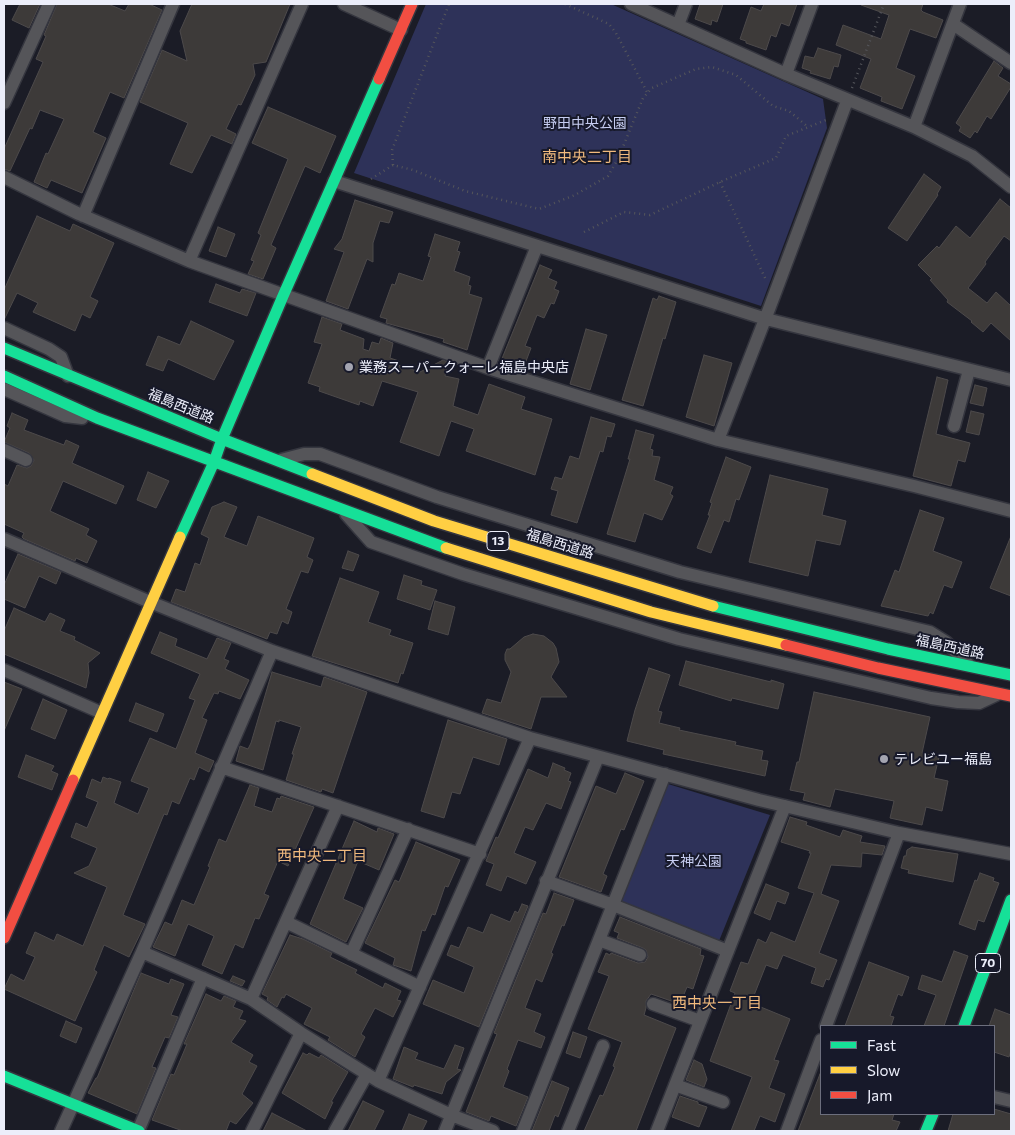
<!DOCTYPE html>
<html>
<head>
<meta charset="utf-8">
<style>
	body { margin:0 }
	#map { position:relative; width:1015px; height:1135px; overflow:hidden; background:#1b1c26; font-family:Commissioner,sans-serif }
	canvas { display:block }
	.frame { position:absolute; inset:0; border:5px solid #eceefa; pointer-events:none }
	.legend { position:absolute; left:820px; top:1025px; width:175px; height:90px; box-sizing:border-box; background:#17192a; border:1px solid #6c6e7d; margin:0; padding:6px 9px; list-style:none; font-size:15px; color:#eceefa }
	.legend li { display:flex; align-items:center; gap:10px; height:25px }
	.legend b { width:25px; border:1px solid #6c6e7d }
</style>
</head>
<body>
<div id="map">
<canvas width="1015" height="1135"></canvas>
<div class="frame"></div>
<ul class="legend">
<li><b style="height:6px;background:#16e098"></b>Fast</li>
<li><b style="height:6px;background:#ffcf43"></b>Slow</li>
<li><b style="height:6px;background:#f24e42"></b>Jam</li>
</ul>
</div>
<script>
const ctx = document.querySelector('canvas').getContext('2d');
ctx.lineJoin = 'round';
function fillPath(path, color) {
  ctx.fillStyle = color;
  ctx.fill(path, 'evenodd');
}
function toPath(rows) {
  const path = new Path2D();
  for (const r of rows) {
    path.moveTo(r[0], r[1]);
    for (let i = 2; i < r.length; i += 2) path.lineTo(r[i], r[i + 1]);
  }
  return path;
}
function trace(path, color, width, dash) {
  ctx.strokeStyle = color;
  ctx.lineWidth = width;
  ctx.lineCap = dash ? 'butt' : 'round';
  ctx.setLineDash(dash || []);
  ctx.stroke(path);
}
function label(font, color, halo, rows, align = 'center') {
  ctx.font = font + ' Commissioner,"Noto Sans JP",sans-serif';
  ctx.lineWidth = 4;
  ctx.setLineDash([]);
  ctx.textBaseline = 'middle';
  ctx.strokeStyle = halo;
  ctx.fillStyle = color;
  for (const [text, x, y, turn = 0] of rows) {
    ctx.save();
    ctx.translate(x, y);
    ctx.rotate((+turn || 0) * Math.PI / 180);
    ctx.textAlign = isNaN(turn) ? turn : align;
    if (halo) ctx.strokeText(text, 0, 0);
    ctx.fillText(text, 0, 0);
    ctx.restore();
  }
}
fillPath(toPath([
	[426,4,611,4,823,99,827,128,761,306,354,173],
	[668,784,770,815,719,941,620,902]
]), '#2e3259');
const building = toPath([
	[20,4,40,4,29,28,12,20,20,4],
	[57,4,108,4,125,11,129,4,149,4,162,10,124,98,110,92,93,132,106,138,82,193,51,180,47,188,34,182,46,153,48,154,64,119,40,110,32,129,30,128,10,171,4,169,4,149,43,62,36,59,46,36,44,35,57,4],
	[192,4,290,4,266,62,253,64,255,75,241,105,238,104,226,129,236,134,232,144,211,135,192,173,170,164,188,123,140,102,162,50,187,61,180,31,192,4],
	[700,4,723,4,717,22,712,20,711,25,695,19,700,4],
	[764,4,797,4,789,26,781,23,776,37,771,35,766,50,746,43,746,41,740,39,751,7,761,11,764,4],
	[861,4,923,4,921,10,923,12,943,20,936,38,910,29,896,68,915,76,902,109,881,101,882,97,860,88,871,59,836,45,843,25,881,39,889,15,861,5,861,4],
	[818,48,841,55,838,67,834,66,830,79,810,73,811,71,802,68,805,56,814,58,818,48],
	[994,61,1003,68,998,76,1011,84,1011,87,991,119,987,116,977,133,975,131,970,138,959,131,961,127,956,123,994,61],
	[268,107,336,136,320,173,305,166,271,245,276,248,263,279,248,274,254,261,251,260,261,235,258,233,288,159,252,143,268,107],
	[924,174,941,187,937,194,938,195,907,241,888,228,924,174],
	[1000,199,1011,208,1011,241,1004,236,985,262,986,264,968,288,987,303,996,292,1011,306,1011,341,991,323,983,332,971,322,972,321,947,302,948,300,930,280,932,279,918,265,937,246,939,248,956,226,970,238,1000,199],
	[355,200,393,212,389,223,380,221,373,243,373,262,367,259,348,309,326,301,344,252,334,249,342,239,355,200],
	[37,216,70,231,73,224,114,243,90,297,98,301,90,318,82,314,75,331,33,312,38,303,17,293,4,320,4,290,37,216],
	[218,227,235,234,226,257,209,251,218,227],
	[435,234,460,242,457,251,460,252,454,271,470,277,468,285,471,286,469,294,482,298,467,350,443,342,444,339,386,323,387,319,380,317,392,284,395,285,399,273,423,281,431,257,428,256,435,234],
	[540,265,552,270,548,278,557,282,554,289,559,291,554,304,551,303,544,318,537,315,525,346,531,348,523,369,501,361,540,265],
	[216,284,240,293,242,289,256,293,247,316,209,302,216,284],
	[659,296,676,302,665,339,663,338,643,406,622,400,653,298,657,300,659,296],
	[322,317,342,324,340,330,364,339,363,349,369,351,372,342,379,344,381,338,393,343,390,358,399,361,398,365,420,372,443,360,448,362,445,376,459,379,453,406,478,415,489,384,525,397,521,409,552,419,535,475,466,451,474,429,451,421,439,456,400,442,418,392,382,381,373,406,360,401,359,405,319,391,320,387,308,383,322,344,314,342,322,317],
	[191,321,234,341,214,380,168,359,163,371,146,365,158,336,180,345,191,321],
	[586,329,607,335,590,390,570,384,586,329],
	[704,355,732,363,714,426,686,417,704,355],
	[937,377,948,380,936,434,970,443,965,462,958,460,951,486,913,476,937,377],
	[975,385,987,388,983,406,970,403,975,385],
	[971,411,984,414,979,435,966,432,971,411],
	[12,413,28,420,24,430,64,445,66,440,79,446,72,463,124,486,116,504,63,481,50,511,89,529,86,535,97,541,87,563,76,558,75,561,24,539,22,537,24,533,4,524,4,484,8,486,17,465,27,468,31,466,34,460,29,453,4,442,10,428,7,426,12,413],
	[591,417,615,424,611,437,607,436,603,452,600,451,577,523,551,515,558,491,551,489,555,477,562,479,570,456,579,459,591,417],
	[636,430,654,435,650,449,653,450,652,456,660,457,654,480,673,487,670,494,673,496,662,520,644,513,635,542,607,534,630,459,628,459,636,430],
	[726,457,751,467,739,500,736,499,729,522,724,520,711,553,697,548,710,515,708,515,712,503,710,502,726,457],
	[148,472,169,481,156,508,137,500,148,472],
	[770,475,828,489,822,515,846,521,840,545,816,540,808,576,749,562,770,475],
	[224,502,237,507,224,537,247,546,258,516,314,538,307,557,313,560,308,573,301,571,286,609,292,612,288,624,282,621,277,634,270,632,267,639,171,602,176,589,185,592,195,563,200,565,209,538,201,534,212,507,224,502],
	[920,510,944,518,933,551,962,562,952,588,944,585,933,614,930,612,928,616,881,606,895,570,899,572,920,510],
	[1011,536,1011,596,990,588,1011,536],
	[348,551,359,555,353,571,342,568,348,551],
	[18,554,61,572,56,584,39,576,25,608,4,599,4,585,18,554],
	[404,575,422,581,421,585,437,590,430,610,397,599,404,575],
	[340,578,379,592,368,622,391,630,389,635,413,643,403,674,401,673,398,683,312,656,340,578],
	[435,601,455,607,448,635,428,629,435,601],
	[14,608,45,622,50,613,65,620,60,631,75,637,74,640,100,653,88,663,89,673,86,688,4,654,4,631,14,608],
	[160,632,177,639,175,646,207,659,217,638,231,643,224,659,229,661,225,669,249,680,240,699,219,691,218,694,214,693,202,718,207,720,195,753,214,761,209,772,199,767,194,780,190,778,179,804,172,801,167,815,164,814,123,915,145,924,129,957,104,945,94,970,97,972,75,1021,4,989,11,974,24,981,35,957,26,953,35,932,54,941,57,934,83,946,107,887,74,873,89,866,97,848,71,837,76,823,87,828,98,802,86,797,92,779,101,783,103,777,108,779,109,778,121,782,114,803,138,814,149,788,131,781,150,738,176,749,195,700,189,698,200,674,151,653,160,632],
	[533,634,544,636,553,643,556,648,559,662,551,677,567,697,541,697,531,729,482,713,487,699,501,703,511,672,505,660,505,654,507,649,510,649,524,637,533,634],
	[686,661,771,682,771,680,784,684,778,709,732,698,731,701,679,685,686,661],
	[649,668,670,675,658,711,662,712,659,723,680,728,679,730,736,742,735,745,763,751,761,760,768,761,765,776,663,754,664,750,627,741,635,710,649,668],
	[272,672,321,687,324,677,367,692,333,793,322,789,321,792,286,780,294,754,292,754,301,727,279,720,279,722,276,721,263,770,236,761,240,746,248,749,251,743,272,672],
	[4,682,22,689,4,731,4,682],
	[814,692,930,717,922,753,939,757,934,778,948,781,942,811,926,807,922,825,890,818,894,801,835,789,830,807,803,800,805,793,790,790,797,762,799,762,814,692],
	[43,699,67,710,55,739,31,729,43,699],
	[136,703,164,714,157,732,129,721,136,703],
	[448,720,507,739,499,765,473,757,460,794,452,792,444,818,421,811,448,720],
	[26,755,54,766,51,771,58,774,52,790,18,777,26,755],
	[553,763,565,768,564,770,571,773,568,781,571,782,561,809,546,803,533,830,525,827,514,853,536,862,526,884,507,876,501,891,486,885,494,864,486,861,496,837,498,838,528,769,548,778,553,763],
	[625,773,644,781,624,830,621,829,603,874,607,876,601,892,559,877,596,786,616,794,625,773],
	[250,785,259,788,254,806,272,812,277,798,280,799,281,796,314,807,288,866,278,861,264,894,269,896,259,919,255,918,243,948,235,944,222,974,202,965,214,936,188,924,175,956,153,947,165,922,172,925,182,900,194,905,210,867,208,866,219,839,226,842,250,785],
	[790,817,807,822,806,825,840,837,843,830,862,836,860,842,885,846,882,855,862,853,861,867,831,865,821,894,839,901,819,953,837,960,829,980,826,979,823,987,811,983,816,968,783,955,777,969,766,965,751,1003,790,1019,774,1060,779,1061,769,1088,785,1094,775,1122,760,1116,754,1131,731,1131,752,1077,710,1061,735,993,730,991,741,962,748,964,758,939,766,943,771,932,795,942,814,893,798,888,811,853,809,853,810,851,781,842,790,817],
	[354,821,377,832,378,828,394,834,379,870,358,861,343,899,363,908,346,942,310,924,354,821],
	[416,842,460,860,448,887,445,886,435,915,432,914,425,931,422,930,411,971,393,965,395,958,365,943,395,880,399,882,416,842],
	[912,847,958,854,953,882,908,873,909,870,901,868,904,856,906,856,907,850,912,847],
	[980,873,994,878,993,881,999,883,984,922,978,920,975,930,959,924,975,880,977,881,980,873],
	[766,884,789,893,785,904,777,901,770,920,754,913,766,884],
	[554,893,574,900,564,926,562,925,551,953,553,954,542,982,536,979,525,1008,541,1014,534,1032,545,1037,541,1048,518,1040,507,1069,509,1071,503,1087,528,1097,516,1126,491,1116,489,1121,466,1112,497,1034,494,1033,543,913,546,914,554,893],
	[522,904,528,906,479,1027,423,1004,433,980,464,993,474,967,447,955,451,945,459,948,468,927,483,933,491,914,510,922,515,911,518,913,522,904],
	[620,917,701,949,700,955,704,956,693,989,687,987,680,1004,651,994,646,1001,646,1008,644,1015,676,1028,636,1131,584,1131,600,1095,603,1096,615,1067,613,1066,622,1042,588,1029,609,976,598,972,606,953,610,955,611,953,638,963,645,962,648,957,646,950,643,948,617,938,619,933,614,931,620,917],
	[290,935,303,939,332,953,330,957,357,970,355,973,383,988,385,983,401,991,397,1000,401,1001,393,1017,375,1008,361,1034,365,1037,355,1057,328,1040,330,1037,304,1024,312,1008,286,994,284,998,282,997,277,1007,267,1000,268,997,262,994,290,935],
	[954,951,968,956,944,1026,924,1026,936,995,918,989,922,975,942,982,954,951],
	[869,962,909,977,902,996,898,994,890,1016,894,1017,891,1026,845,1026,869,962],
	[141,973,169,984,171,979,184,984,171,1015,178,1017,169,1038,165,1037,152,1067,156,1068,137,1114,88,1093,96,1078,97,1078,141,973],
	[233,976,245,981,242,986,230,981,233,976],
	[206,994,221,1001,224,996,236,1001,233,1007,243,1011,239,1019,246,1021,231,1042,253,1055,249,1062,257,1066,242,1094,253,1103,236,1124,230,1121,226,1131,183,1131,152,1120,171,1074,174,1075,187,1044,184,1044,206,994],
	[995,1009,1011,1015,1011,1050,1009,1057,994,1052,994,1026,989,1026,995,1009],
	[66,1021,82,1028,76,1043,60,1036,66,1021],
	[573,1032,587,1037,580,1058,566,1053,573,1032],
	[455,1045,464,1048,457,1069,461,1070,446,1082,442,1094,414,1085,413,1087,393,1079,404,1047,418,1053,415,1059,444,1069,455,1045],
	[303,1053,307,1055,309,1053,319,1058,321,1055,348,1072,331,1102,333,1102,325,1119,282,1093,303,1053],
	[694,1060,702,1064,707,1079,704,1087,686,1080,694,1060],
	[820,1074,821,1114,894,1114,892,1120,900,1122,896,1131,798,1131,820,1074],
	[552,1081,569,1088,558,1117,555,1115,549,1131,532,1131,552,1081],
	[680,1096,698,1102,698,1104,707,1107,699,1127,672,1117,680,1096],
	[363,1101,384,1111,374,1131,348,1131,363,1101],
	[994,1109,1011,1114,1011,1131,948,1131,953,1114,994,1114,994,1109],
	[272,1113,307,1131,263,1131,272,1113],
	[409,1114,427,1121,422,1131,402,1131,409,1114]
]);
fillPath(building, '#3d3a39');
trace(building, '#4d4a4b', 1);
const street = toPath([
	[344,4,401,30],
	[631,4,786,74,812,4],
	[953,24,1011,63],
	[678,25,686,4],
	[786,74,914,127,972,156,1011,187],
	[4,103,49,4],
	[914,127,960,4],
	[4,177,79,214,189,261,488,368,718,440,914,486,1011,511],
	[334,181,766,319,1011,380],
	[83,216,173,4],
	[189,261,302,4],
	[4,328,49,349,61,357,68,376],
	[488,368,537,246],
	[4,389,65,416,82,418],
	[954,426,969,370],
	[718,440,769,309,847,101],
	[4,450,26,460],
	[281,460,304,454,320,454,437,497,680,572,930,632,946,642,968,664],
	[346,514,371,542,463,574,679,639,931,698,958,702,979,703,996,695],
	[4,539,150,602,272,651,530,738,759,800,899,833,1011,854],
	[4,670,102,713],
	[221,767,480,854],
	[546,881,613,905,728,951],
	[286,922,420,987],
	[599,940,640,955],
	[142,952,251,999,338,806],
	[351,954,408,829],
	[251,999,301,1033,378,1081,451,1115,493,1131],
	[653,1004,700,1021],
	[826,1026,899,833],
	[378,1081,530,738],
	[675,1085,723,1102],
	[994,1097,1011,1101],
	[61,1131,142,952,272,651],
	[138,1131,203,978],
	[252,1131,301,1033],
	[335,1131,367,1074],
	[445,1131,598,757],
	[523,1131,665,774],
	[568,1131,603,1046],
	[657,1131,785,806],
	[787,1131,821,1040]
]);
const fast = toPath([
	[4,348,222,439,312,474],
	[4,376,97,418,446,548],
	[180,537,214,462,222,439,283,296,379,79],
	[713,606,888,649,1011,675],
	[964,1026,1011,900],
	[4,1076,139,1131],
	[926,1131,933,1114]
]);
const slow = toPath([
	[312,474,434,521,713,606],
	[446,548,651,612,786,645],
	[73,780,180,537]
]);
const jam = toPath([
	[379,79,412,4],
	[786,645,878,668,1011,696],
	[4,938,73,780]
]);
trace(street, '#35363f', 15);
trace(fast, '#35363f', 14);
trace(slow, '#35363f', 14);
trace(jam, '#35363f', 14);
trace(toPath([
	[565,4,609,24,616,33,647,92],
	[852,88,884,4],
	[393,165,392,150,449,4],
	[371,179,393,165,413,170,465,191,539,209,575,195,608,176,618,159,643,98,652,88,696,69,712,67,736,75,773,106,789,111,808,127],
	[720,182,766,280],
	[584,232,624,212,650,215,720,182,776,158,786,136,826,120]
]), '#55565b', 2.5, [1, 4]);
trace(street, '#555559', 12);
trace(fast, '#16e098', 11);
trace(slow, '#ffcf43', 11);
trace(jam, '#f24e42', 11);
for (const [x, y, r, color] of [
	[349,367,5,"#a3a4b0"],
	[884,759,5,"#a3a4b0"]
]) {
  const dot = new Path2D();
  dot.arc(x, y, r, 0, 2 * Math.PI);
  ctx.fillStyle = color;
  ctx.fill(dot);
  trace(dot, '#17192a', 2);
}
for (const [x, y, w] of [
	[498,541,22],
	[988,963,25]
]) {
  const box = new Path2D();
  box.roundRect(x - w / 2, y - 9.5, w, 19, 4);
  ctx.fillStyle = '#17192a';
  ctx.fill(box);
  trace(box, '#eceefa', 1);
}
label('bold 12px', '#eceefa', null, [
	["13",498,541],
	["70",988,963]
]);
label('14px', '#c6cdf1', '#17192a', [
	["野田中央公園",585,123],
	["天神公園",694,861]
]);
label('14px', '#eceefa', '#17192a', [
	["業務スーパークォーレ福島中央店",359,367],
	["テレビユー福島",894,759]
], 'left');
label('14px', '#eceefa', '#17192a', [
	["福島西道路",181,406,22],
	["福島西道路",560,544,17],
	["福島西道路",950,647,12]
]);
label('15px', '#f1ba7d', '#17192a', [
	["南中央二丁目",587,157],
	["西中央二丁目",322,856],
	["西中央一丁目",717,1003]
]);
</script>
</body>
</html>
